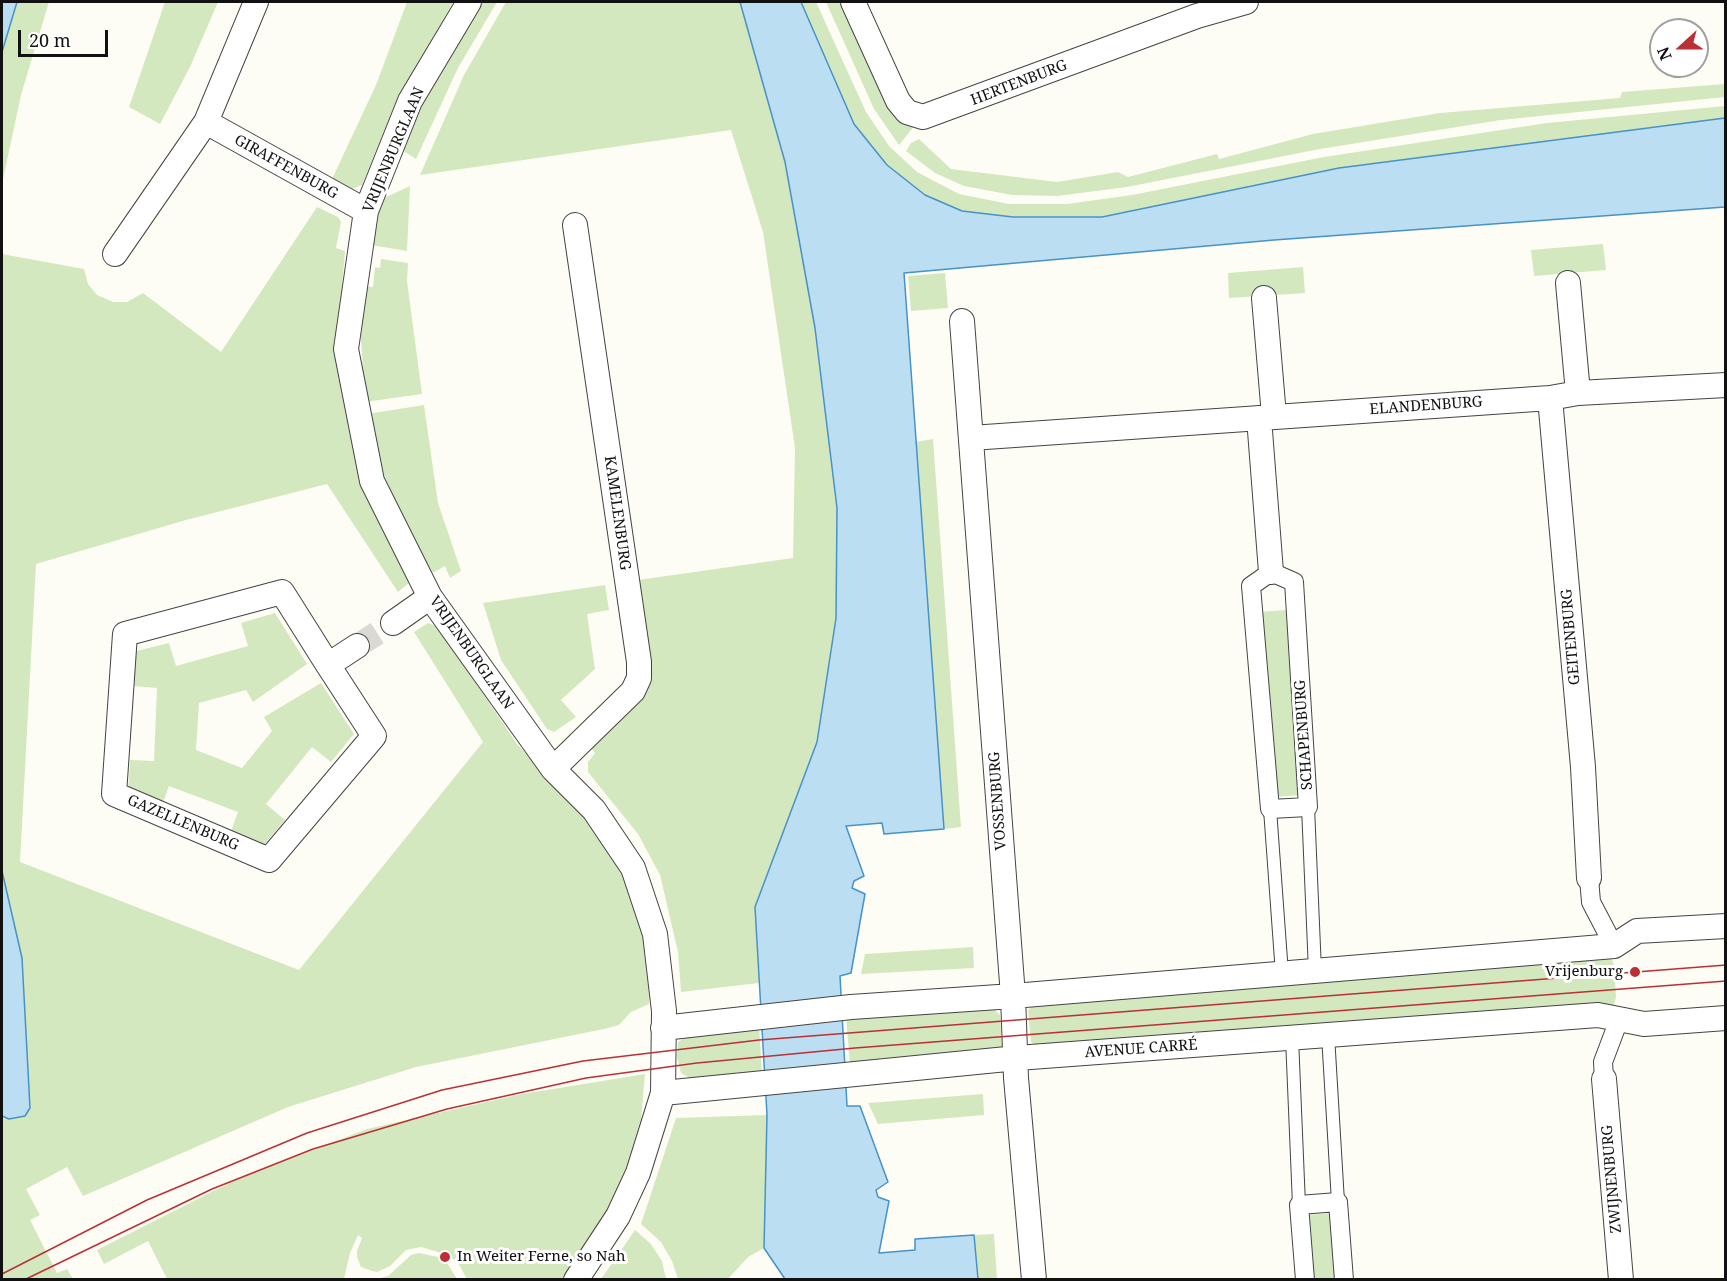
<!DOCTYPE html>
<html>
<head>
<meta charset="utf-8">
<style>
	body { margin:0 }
	#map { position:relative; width:1727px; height:1281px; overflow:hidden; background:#fefdf5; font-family:"Noto Serif",serif }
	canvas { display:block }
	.frame { position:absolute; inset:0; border:3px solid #111; pointer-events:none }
	.north { position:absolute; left:1649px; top:18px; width:60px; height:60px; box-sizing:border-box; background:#fff; border:2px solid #a0a0a0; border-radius:50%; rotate:249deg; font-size:16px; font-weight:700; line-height:24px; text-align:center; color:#111 }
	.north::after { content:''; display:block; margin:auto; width:21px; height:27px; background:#ba3034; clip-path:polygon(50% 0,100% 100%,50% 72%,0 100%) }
	.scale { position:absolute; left:18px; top:30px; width:90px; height:27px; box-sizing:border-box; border:3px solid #111; border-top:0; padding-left:8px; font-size:18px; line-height:21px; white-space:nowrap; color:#111; -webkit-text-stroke:4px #fff; paint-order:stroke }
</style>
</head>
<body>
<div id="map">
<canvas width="1727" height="1281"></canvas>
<div class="frame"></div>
<div class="north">N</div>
<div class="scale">20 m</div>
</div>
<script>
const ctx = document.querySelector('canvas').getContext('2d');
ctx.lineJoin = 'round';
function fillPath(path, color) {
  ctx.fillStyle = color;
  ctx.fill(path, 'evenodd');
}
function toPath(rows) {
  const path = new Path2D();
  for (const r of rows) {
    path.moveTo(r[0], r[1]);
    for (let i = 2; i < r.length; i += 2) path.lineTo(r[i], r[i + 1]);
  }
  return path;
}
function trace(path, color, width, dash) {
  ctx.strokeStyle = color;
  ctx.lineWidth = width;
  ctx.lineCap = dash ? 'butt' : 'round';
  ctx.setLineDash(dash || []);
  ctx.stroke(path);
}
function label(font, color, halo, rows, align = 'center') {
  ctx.font = font + ' "Noto Serif",serif';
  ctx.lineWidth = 6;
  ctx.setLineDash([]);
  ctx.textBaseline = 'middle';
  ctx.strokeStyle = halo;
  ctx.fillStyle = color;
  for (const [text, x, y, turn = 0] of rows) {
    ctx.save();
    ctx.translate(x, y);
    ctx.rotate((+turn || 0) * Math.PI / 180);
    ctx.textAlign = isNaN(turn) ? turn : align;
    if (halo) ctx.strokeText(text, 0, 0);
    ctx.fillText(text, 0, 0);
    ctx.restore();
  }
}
fillPath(toPath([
	[17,2,49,2,21,95,2,184,2,52],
	[165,2,218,2,190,67,160,124,129,107],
	[407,2,453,2,394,107,362,185,352,189,332,179,376,85],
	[480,2,497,2,458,68,416,159,402,150,412,122],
	[506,2,740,2,785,162,815,328,837,508,836,618,817,742,755,907,759,983,681,992,678,952,660,875,638,834,588,772,588,762,595,753,590,747,637,704,648,686,638,580,793,558,795,448,763,232,731,130,420,175,464,75],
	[801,2,816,2,866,112,889,146,917,172,959,194,1009,204,1067,204,1132,195,1324,157,1547,123,1725,106,1725,118,1339,168,1102,217,1013,217,962,211,925,195,887,165,854,124],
	[826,2,845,2,915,125,899,145,874,109],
	[1725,84,1725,97,1501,120,1320,149,1127,187,1057,196,1012,195,964,186,935,173,906,151,911,143,919,139,951,169,1057,182,1118,172,1128,177,1217,154,1219,159,1313,134,1440,113,1620,98,1622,92],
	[410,186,407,251,371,245,380,200],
	[317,207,338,217,341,222,336,248,345,251,338,336,409,570,409,583,398,592,327,484,186,520,36,564,20,862,299,970,483,742,414,632,428,623,438,627,517,744,585,815,610,848,632,893,648,944,649,1004,631,1012,619,1025,604,1029,416,1067,288,1107,83,1196,67,1167,26,1189,40,1215,30,1220,57,1273,67,1269,73,1279,2,1279,2,1116,22,958,2,871,2,254,84,269,88,284,97,295,113,302,127,302,143,293,221,352],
	[1603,244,1606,270,1534,276,1531,250],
	[381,259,408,263,407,281,422,394,365,402,360,323,363,286,373,287,375,267,380,268],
	[1303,267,1305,293,1229,298,1228,273],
	[945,273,948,308,911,311,908,276],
	[424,405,438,503,461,571,450,578,445,566,433,573,411,537,378,461,367,414],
	[933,439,961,827,944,829,916,442],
	[605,585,609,610,587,614,595,669,561,700,576,717,554,732,547,729,501,660,483,603],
	[1286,610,1301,795,1274,797,1259,612],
	[275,613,307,664,253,702,246,690,199,703,196,750,242,768,272,731,264,717,321,683,354,734,331,762,312,747,266,804,285,820,262,847,230,834,238,812,169,786,161,808,128,795,130,760,154,761,157,688,133,686,136,651,169,643,176,666,248,646,241,623],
	[973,947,974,968,861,974,865,954],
	[1610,955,1614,965,1616,997,1614,1005,1038,1047,1031,1042,1028,1011,1033,1003],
	[991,1006,1000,1015,1002,1046,993,1053,850,1064,846,1018],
	[759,1025,762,1074,696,1082,681,1073,677,1057,678,1042,692,1033],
	[645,1074,641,1119,620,1187,594,1238,564,1279,467,1279,458,1263,448,1255,421,1247,406,1250,390,1266,377,1272,372,1271,361,1267,357,1257,357,1251,362,1238,358,1235,350,1253,344,1279,167,1279,148,1241,104,1264,97,1250,235,1180,367,1129,522,1094],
	[983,1094,984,1115,878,1124,868,1103],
	[767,1115,764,1248,748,1257,728,1279,678,1279,672,1261,661,1242,641,1224,676,1118],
	[1332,1213,1337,1279,1311,1279,1306,1215],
	[635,1230,651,1244,662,1261,666,1279,601,1279],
	[994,1234,997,1279,978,1279,974,1235],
	[419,1253,438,1257,447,1263,457,1279,377,1279,388,1276,411,1255]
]), '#d4e8bf');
const water = toPath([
	[2,2,17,2,2,52,2,2],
	[740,2,801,2,854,124,887,165,925,195,962,211,1013,217,1102,217,1339,168,1725,118,1725,207,1274,240,904,273,944,829,884,834,882,823,846,826,864,876,854,881,852,888,865,894,851,973,840,976,847,1106,860,1106,888,1182,876,1190,878,1197,889,1201,879,1253,915,1250,915,1239,974,1235,978,1279,785,1279,764,1248,767,1115,755,907,817,742,836,618,837,508,815,328,785,162,740,2],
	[2,871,22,958,30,1108,25,1116,9,1119,2,1116,2,871]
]);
fillPath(water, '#bcdef3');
trace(water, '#4792c6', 1.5);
trace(toPath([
	[357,646,393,623]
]), '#dadad3', 24, [24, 12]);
const service = toPath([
	[1308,807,1315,971],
	[1270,809,1282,974],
	[1328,1035,1338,1202],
	[1292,1038,1299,1205]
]);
const pedestrian = toPath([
	[1271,572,1294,582,1308,807,1270,809,1251,586,1271,572],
	[1589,878,1591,902,1614,946],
	[1604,1079,1603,1062,1620,1017],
	[1305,1280,1299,1205,1338,1202,1344,1280]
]);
const minor = toPath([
	[256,2,206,122,366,211],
	[469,2,410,101,366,211,346,349,372,481,430,597,553,769,594,810,633,868,655,934,664,1011,663,1093,638,1173,618,1216,576,1280],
	[853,2,898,101,907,112,923,117,1197,16,1246,2],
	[115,254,206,122],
	[1568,283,1578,393],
	[1264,298,1274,416],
	[962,321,1013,996,1016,1078,1034,1280],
	[1550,398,1583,767,1589,878],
	[1259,418,1271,572],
	[971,438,1550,398,1578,393,1726,385],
	[393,623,430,597],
	[328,665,374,736,269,860,114,794,125,634,282,592,328,665,357,646],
	[553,769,633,691,639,678,639,662,575,225],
	[663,1028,851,1007,1013,996,1614,946,1637,931,1726,926],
	[1604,1079,1621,1280],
	[663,1093,1017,1058,1598,1015,1644,1024,1726,1018]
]);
trace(service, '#444', 14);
trace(pedestrian, '#444', 20);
trace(minor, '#444', 26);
trace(service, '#fff', 12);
trace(pedestrian, '#fff', 18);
trace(minor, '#fff', 24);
trace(toPath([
	[2,1274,147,1200,307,1133,442,1090,583,1061,759,1040,1726,965],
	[24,1280,212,1189,313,1149,447,1109,586,1078,697,1063,855,1048,1726,981]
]), '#ba3034', 1.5);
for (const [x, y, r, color] of [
	[1635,972,6,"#ba3034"],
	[445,1257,6,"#ba3034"]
]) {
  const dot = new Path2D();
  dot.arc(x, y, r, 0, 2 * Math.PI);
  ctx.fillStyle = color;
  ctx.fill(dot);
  trace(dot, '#fff', 2);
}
label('15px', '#111', '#fff', [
	["HERTENBURG",1019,83,-21],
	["VRIJENBURGLAAN",394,150,-67],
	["GIRAFFENBURG",286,167,29],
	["ELANDENBURG",1426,406,-4],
	["KAMELENBURG",617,513,82],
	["GEITENBURG",1571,637,-95],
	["VRIJENBURGLAAN",471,653,55],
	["SCHAPENBURG",1304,735,-94],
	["VOSSENBURG",998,801,-94],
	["GAZELLENBURG",183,823,23],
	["AVENUE CARRÉ",1141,1049,-4],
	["ZWIJNENBURG",1612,1179,-95]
]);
label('15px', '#111', '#fff', [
	["Vrijenburg",1623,972],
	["In Weiter Ferne, so Nah",457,1257,"left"]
], 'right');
</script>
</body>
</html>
